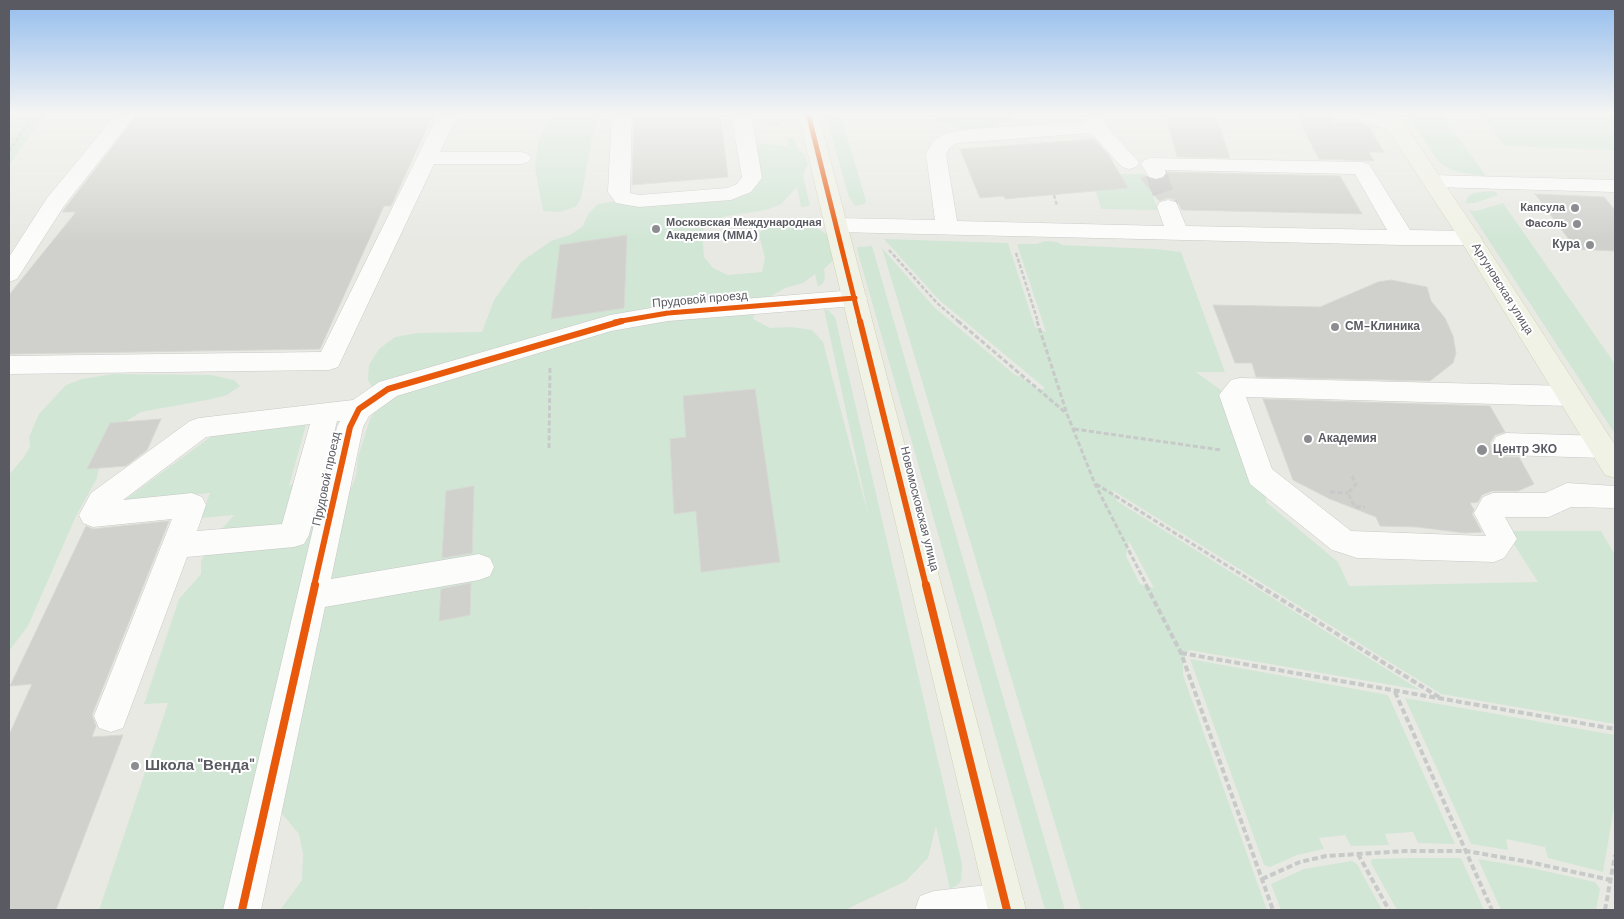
<!DOCTYPE html>
<html>
<head>
<meta charset="utf-8">
<style>
	body { margin:0 }
	#map { position:relative; width:1624px; height:919px; overflow:hidden; background:#e9e9e4; font-family:"DM Sans",sans-serif }
	canvas { display:block }
	.frame { position:absolute; inset:0; border:10px solid #5a5b62; pointer-events:none }
</style>
</head>
<body>
<div id="map">
<canvas width="1624" height="919"></canvas>
<div class="frame"></div>
</div>
<script>
const ctx = document.querySelector('canvas').getContext('2d');
ctx.lineJoin = 'round';
function fillPath(path, color) {
  ctx.fillStyle = color;
  ctx.fill(path, 'evenodd');
}
function toPath(rows) {
  const path = new Path2D();
  for (const r of rows) {
    path.moveTo(r[0], r[1]);
    for (let i = 2; i < r.length; i += 2) path.lineTo(r[i], r[i + 1]);
  }
  return path;
}
function trace(path, color, width, dash) {
  ctx.strokeStyle = color;
  ctx.lineWidth = width;
  ctx.lineCap = dash ? 'butt' : 'round';
  ctx.setLineDash(dash || []);
  ctx.stroke(path);
}
function label(font, color, halo, rows, align = 'center') {
  ctx.font = font + ' "DM Sans",sans-serif';
  ctx.lineWidth = 4;
  ctx.setLineDash([]);
  ctx.textBaseline = 'middle';
  ctx.strokeStyle = halo;
  ctx.fillStyle = color;
  for (const [text, x, y, turn = 0] of rows) {
    ctx.save();
    ctx.translate(x, y);
    ctx.rotate((+turn || 0) * Math.PI / 180);
    ctx.textAlign = isNaN(turn) ? turn : align;
    if (halo) ctx.strokeText(text, 0, 0);
    ctx.fillText(text, 0, 0);
    ctx.restore();
  }
}
fillPath(toPath([
	[9,113,47,113,9,165],
	[553,113,600,113,594,128,581,198,576,207,559,212,543,211,535,168,538,141],
	[825,113,840,113,866,201,864,204,855,206,849,197],
	[932,113,1010,113,1013,116,1008,121,998,124,993,130,969,132,936,121],
	[1407,113,1440,113,1486,176,1457,172,1443,165,1435,157],
	[1480,113,1615,114,1615,150,1505,146],
	[787,138,794,138,797,149,804,154,808,164,803,175,810,206,801,207,797,187,781,204,766,210,727,216,709,221,702,232,704,257,713,268,728,275,762,272,765,258,759,234,768,223,785,219,804,223,803,218,812,217,814,226,825,233,834,244,838,256,824,269,825,278,823,283,818,287,815,274,803,283,785,288,756,305,753,319,770,328,792,327,812,330,823,342,869,518,824,309,829,311,835,317,962,864,961,881,956,886,950,889,936,826,928,858,906,881,845,910,595,910,589,908,589,910,280,910,302,880,303,854,299,834,273,803,236,864,225,910,99,910,168,703,144,704,179,599,201,574,201,561,213,539,234,515,201,518,210,493,123,501,213,435,306,425,289,486,292,484,326,502,348,496,356,476,358,457,370,419,381,403,368,380,369,365,379,349,395,337,417,333,482,332,494,300,521,262,551,241,570,235,583,226,588,214,598,204,616,201,723,194,747,179,745,148,762,144,788,146],
	[1119,174,1145,174,1158,210,1101,209,1096,191,1105,190],
	[1494,191,1498,195,1475,203,1465,203,1469,196,1474,193],
	[1503,203,1615,364,1615,434,1469,210,1476,211],
	[884,239,1008,243,1035,327,1046,332,1017,244,1036,244,1045,241,1057,242,1062,245,1155,249,1181,252,1225,372,1196,372,1226,394,1266,497,1266,502,1338,562,1349,586,1538,582,1510,538,1510,531,1601,531,1615,555,1615,724,1441,694,1112,490,1117,501,1420,690,1189,650,1183,659,1183,675,1267,910,1081,910,882,248,934,307,1015,375,1019,376,1039,390,1045,388,939,300],
	[1129,541,1154,588,1140,584,1126,556],
	[872,246,1065,910,1045,910,858,253,857,247],
	[113,374,211,375,234,380,240,386,227,395,212,399,141,412,109,432,93,456,99,467,97,478,76,516,28,626,9,651,9,475,23,458,30,447,29,437,39,414,66,385,82,379],
	[1190,659,1388,695,1455,844,1418,843,1413,832,1385,834,1389,845,1351,846,1345,835,1319,838,1324,849,1297,855,1270,867,1264,865],
	[1405,698,1615,735,1615,801,1603,872,1548,858,1545,847,1506,839,1508,850,1471,844],
	[1409,858,1461,858,1484,910,1397,910,1371,863,1372,859],
	[1478,859,1531,868,1595,882,1600,889,1596,910,1501,910],
	[1352,861,1357,864,1382,910,1281,910,1271,884,1304,869]
]), '#d1e6d5');
const building = toPath([
	[139,113,434,113,391,206,384,206,320,349,9,354,9,295,76,212,62,212,139,113],
	[634,113,720,113,728,177,632,185,634,113],
	[1165,113,1215,113,1230,158,1177,157,1165,113],
	[1298,113,1329,113,1334,122,1358,122,1369,127,1384,152,1369,152,1374,161,1319,159,1299,121,1303,121,1298,113],
	[1094,139,1108,154,1128,188,1005,199,1004,196,980,198,960,149,1094,139],
	[1168,172,1340,176,1362,214,1182,210,1176,200,1168,198,1159,201,1140,178,1146,176,1148,179,1157,181,1164,178,1168,172],
	[1535,194,1604,197,1615,210,1615,251,1576,249,1535,194],
	[627,235,624,308,551,319,560,245,627,235],
	[1391,280,1427,287,1431,301,1445,318,1453,336,1456,353,1453,363,1430,381,1256,377,1252,363,1235,363,1213,305,1320,307,1378,282,1391,280],
	[755,389,780,562,701,572,696,511,674,514,670,439,686,437,683,396,755,389],
	[1263,399,1490,406,1505,432,1495,435,1490,443,1494,452,1505,457,1519,457,1534,484,1518,491,1492,491,1482,495,1478,502,1470,503,1474,510,1472,514,1482,532,1465,533,1417,527,1380,526,1376,517,1330,499,1293,480,1263,399],
	[161,419,147,450,126,466,87,469,110,423,161,419],
	[474,486,472,553,442,558,446,491,474,486],
	[169,521,92,715,96,726,92,737,123,735,56,910,9,910,9,735,32,684,10,686,86,526,93,529,169,521],
	[471,583,470,615,439,621,441,589,471,583]
]);
fillPath(building, '#d0d0cc');
trace(building, '#d8d8d3', 1);
trace(toPath([
	[1156,173,1168,207]
]), '#c5c6c4', 21, [21, 11]);
const minor = toPath([
	[117,113,137,113,64,206,17,279,9,282,9,257,47,198,117,113],
	[439,113,459,113,440,152,521,152,528,154,531,158,528,162,521,164,434,164,338,367,329,370,9,374,9,356,321,352,439,113],
	[612,113,632,113,630,193,639,195,727,188,737,184,742,177,731,113,751,113,762,178,751,192,731,200,639,207,616,203,608,192,612,113],
	[1084,113,1104,113,1106,126,1136,159,1139,163,1136,167,1129,169,1122,167,1091,133,957,143,949,148,946,154,957,221,1164,226,1157,207,1160,202,1168,200,1176,202,1186,226,1387,230,1355,174,1165,170,1166,173,1163,177,1156,179,1149,177,1141,164,1144,160,1151,158,1362,162,1369,164,1410,230,1470,231,1478,233,1481,238,1478,243,1470,245,1403,245,836,232,828,230,825,225,828,220,836,218,935,220,926,154,933,141,944,134,969,129,1086,122,1084,113],
	[1346,113,1375,113,1402,122,1405,126,1402,130,1395,132,1349,117,1346,113],
	[1432,175,1615,180,1615,192,1432,187,1425,185,1422,181,1425,177,1432,175],
	[855,290,863,292,867,298,863,304,855,306,668,321,611,331,397,396,369,416,363,427,331,579,479,554,490,558,494,567,490,576,479,580,325,607,261,910,223,910,337,427,340,421,337,421,309,535,304,544,294,547,187,557,123,728,111,732,99,728,94,716,172,519,93,527,83,523,79,515,91,493,190,421,199,418,353,400,379,382,610,315,668,305,855,290],
	[310,424,282,524,197,531,206,505,202,497,192,493,123,500,206,437,310,424],
	[1240,378,1569,386,1578,389,1582,396,1578,403,1569,406,1246,397,1272,469,1351,531,1486,536,1474,513,1483,497,1493,493,1545,493,1567,483,1615,486,1615,508,1571,507,1549,517,1505,517,1517,539,1504,558,1494,562,1357,558,1342,553,1332,550,1250,484,1219,395,1231,380,1240,378],
	[1506,433,1602,436,1612,440,1615,448,1612,454,1602,458,1506,455,1496,451,1492,444,1496,437,1506,433],
	[1005,883,1019,888,1024,902,1021,910,915,910,920,896,934,891,1005,883]
]);
const major = toPath([
	[798,113,818,113,1026,910,988,910,798,113],
	[1377,113,1397,113,1481,238,1615,445,1615,478,1605,475,1459,238,1377,113]
]);
trace(minor, '#c7c7c6', 1);
trace(major, '#d1d1b2', 1);
trace(toPath([
	[769,124,780,123],
	[9,151,35,113],
	[1054,195,1057,206],
	[889,250,937,303,959,322],
	[1016,253,1038,322]
]), '#c7cac9', 2.5, [4, 2]);
trace(toPath([
	[958,321,1066,413],
	[1037,321,1067,414,1095,484,1147,586],
	[1074,429,1221,450],
	[549,448,550,366],
	[1352,476,1356,484,1348,493,1355,507,1365,507],
	[1096,484,1260,586],
	[1330,492,1348,493]
]), '#c7cac9', 3, [5, 2.5]);
trace(toPath([
	[1146,585,1181,653,1273,910],
	[1258,585,1439,697],
	[1181,653,1615,729],
	[1395,692,1492,910],
	[1358,854,1389,910],
	[1262,879,1300,862,1326,856,1406,851,1466,851,1529,862,1615,881],
	[1605,910,1615,855]
]), '#c7cac9', 4, [6, 3]);
fillPath(minor, '#fcfcfb');
fillPath(major, '#f1f2e6');
trace(toPath([
	[808,113,860,322],
	[615,322,668,313,855,298]
]), '#e8590c', 5);
trace(toPath([
	[860,321,926,586],
	[314,586,350,427,359,409,388,389,622,321]
]), '#e8590c', 6);
trace(toPath([
	[926,585,1007,910],
	[242,910,315,585]
]), '#e8590c', 8);
const sky = ctx.createLinearGradient(0, 0, 0, 242);
sky.addColorStop(0, '#94bdee');
sky.addColorStop(0.47, '#f5f5f3');
sky.addColorStop(1, '#f5f5f300');
ctx.fillStyle = sky;
ctx.fillRect(0, 0, 1624, 242);
for (const [x, y, r, color] of [
	[1575,208,5,"#8c8d90"],
	[1577,224,5,"#8c8d90"],
	[656,229,5,"#8c8d90"],
	[1590,245,5,"#8c8d90"],
	[1335,327,5,"#8c8d90"],
	[1308,439,5,"#8c8d90"],
	[1482,450,6,"#8c8d90"],
	[135,766,5,"#8c8d90"]
]) {
  const dot = new Path2D();
  dot.arc(x, y, r, 0, 2 * Math.PI);
  ctx.fillStyle = color;
  ctx.fill(dot);
  trace(dot, '#fff', 2);
}
label('bold 11px', '#5a5b62', '#fff', [
	["Капсула",1565,208],
	["Московская Международная",666,223,"left"],
	["Академия (ММА)",666,236,"left"],
	["Фасоль",1567,224]
], 'right');
label('bold 12px', '#5a5b62', '#fff', [
	["Кура",1580,245,"right"],
	["СМ-Клиника",1345,327],
	["Академия",1318,439],
	["Центр ЭКО",1493,450]
], 'left');
label('12px', '#5a5b62', '#fff', [
	["Аргуновская улица",1502,289,58],
	["Прудовой проезд",700,300,-5],
	["Прудовой проезд",327,479,-78],
	["Новомосковская улица",919,509,76]
]);
label('bold 15px', '#5a5b62', '#fff', [
	["Школа \"Венда\"",145,766]
], 'left');
</script>
</body>
</html>
